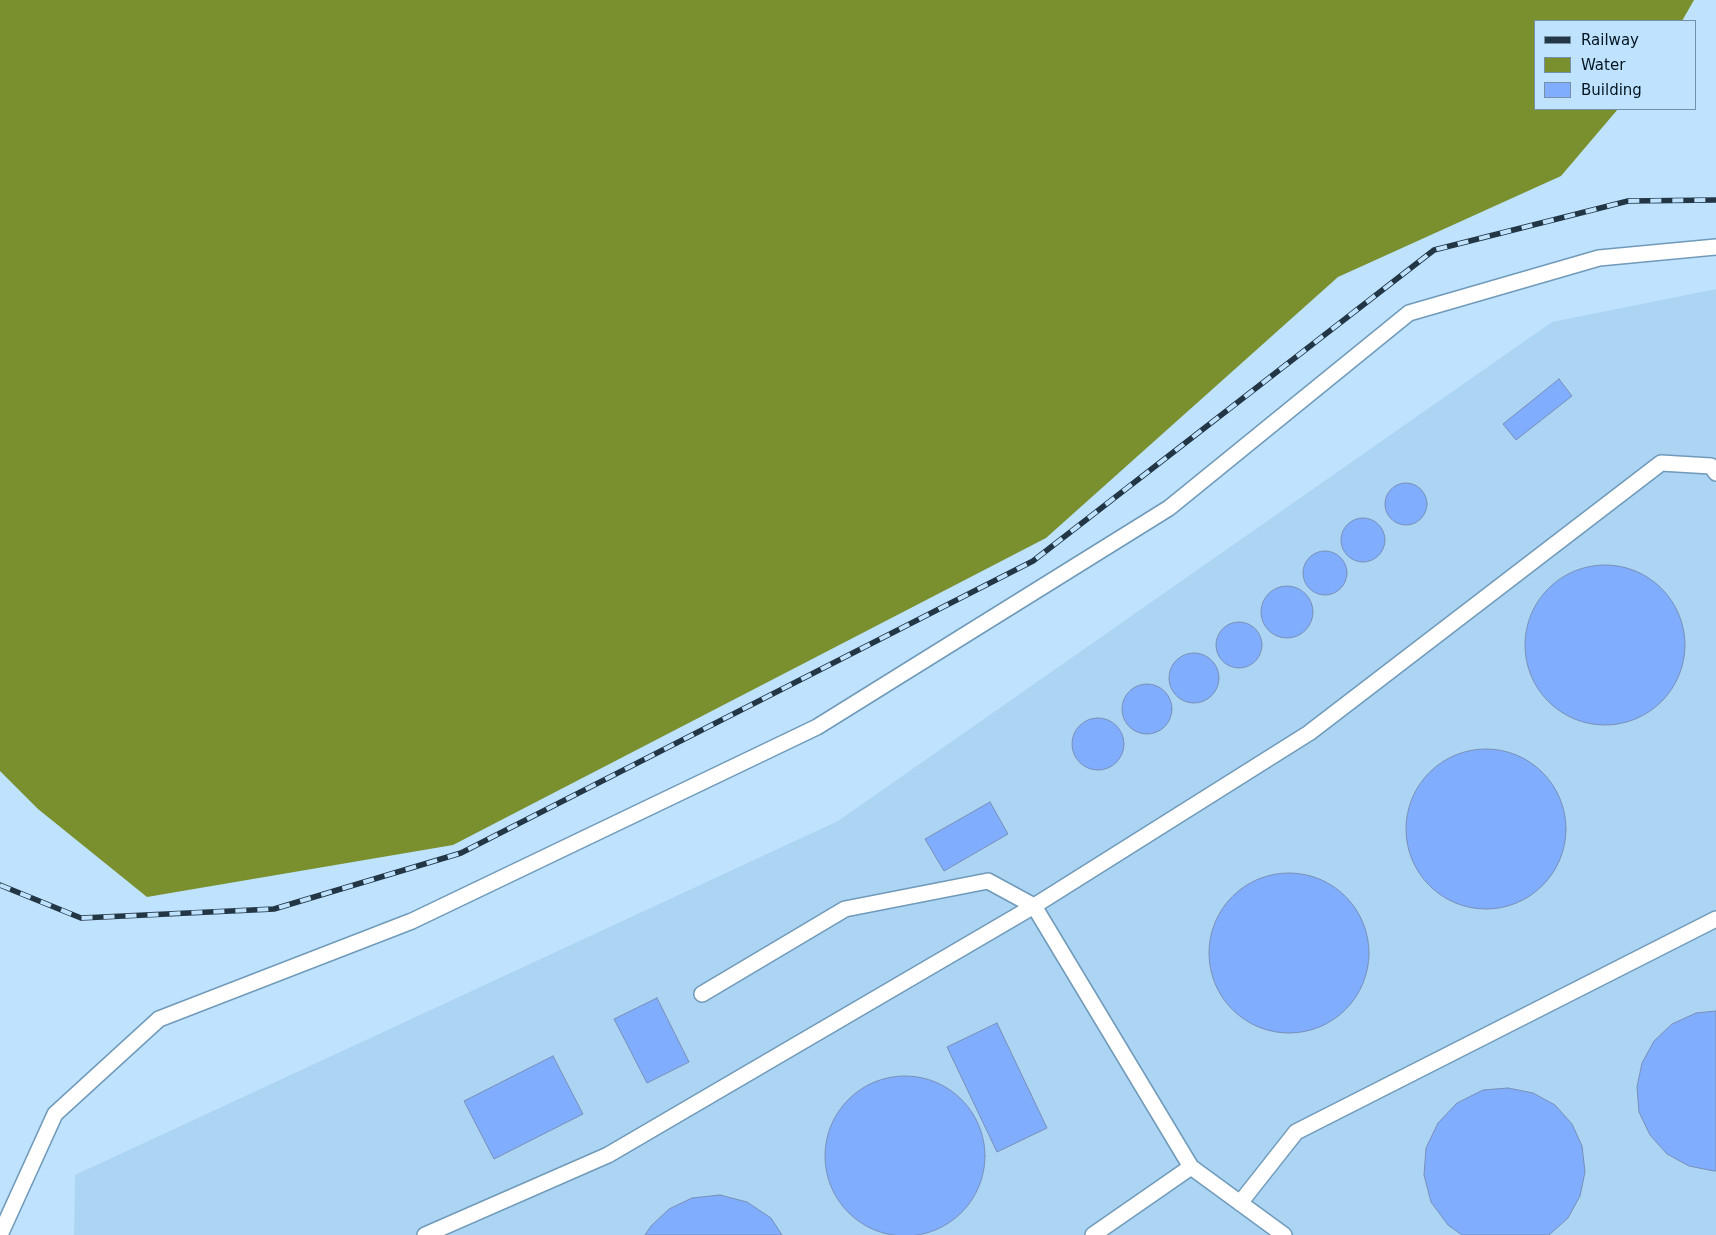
<!DOCTYPE html>
<html>
<head>
<meta charset="utf-8">
<style>
	body { margin:0 }
	#map { position:relative; width:1716px; height:1235px; overflow:hidden; background:#bfe3ff; font-family:"DejaVu Sans",sans-serif }
	canvas { display:block }
	.legend { position:absolute; left:1534px; top:20px; width:162px; height:90px; box-sizing:border-box; background:#bfe3ff; border:1px solid #7490a6; margin:0; padding:6px 9px; list-style:none; font-size:15px; color:#041420 }
	.legend li { display:flex; align-items:center; gap:10px; height:25px }
	.legend b { width:25px; border:1px solid #7490a6 }
</style>
</head>
<body>
<div id="map">
<canvas width="1716" height="1235"></canvas>
<ul class="legend">
<li><b style="height:6px;background:#233645"></b>Railway</li>
<li><b style="height:14px;background:#7a902e"></b>Water</li>
<li><b style="height:14px;background:#80adfd"></b>Building</li>
</ul>
</div>
<script>
const ctx = document.querySelector('canvas').getContext('2d');
ctx.lineJoin = 'round';
function fillPath(path, color) {
  ctx.fillStyle = color;
  ctx.fill(path, 'evenodd');
}
function toPath(rows) {
  const path = new Path2D();
  for (const r of rows) {
    if (r.length === 3) {
      path.moveTo(r[0] + r[2], r[1]);
      path.arc(r[0], r[1], r[2], 0, 2 * Math.PI);
      continue;
    }
    path.moveTo(r[0], r[1]);
    for (let i = 2; i < r.length; i += 2) path.lineTo(r[i], r[i + 1]);
  }
  return path;
}
function trace(path, color, width, dash) {
  ctx.strokeStyle = color;
  ctx.lineWidth = width;
  ctx.lineCap = dash ? 'butt' : 'round';
  ctx.setLineDash(dash || []);
  ctx.stroke(path);
}
fillPath(toPath([
	[1716,289,1716,1235,74,1235,75,1175,838,821,1552,322]
]), '#acd4f3');
fillPath(toPath([
	[0,0,1694,0,1682,21,1535,21,1535,109,1618,109,1561,176,1338,277,1046,538,453,845,147,897,38,809,0,771]
]), '#7a902e');
const building = toPath([
	[1559,379,1572,396,1516,440,1503,424,1559,379],
	[1406,504,21],
	[1363,540,22],
	[1325,573,22],
	[1605,645,80],
	[1287,612,26],
	[1239,645,23],
	[1194,678,25],
	[1147,709,25],
	[1098,744,26],
	[1486,829,80],
	[990,802,1008,834,944,871,925,839,990,802],
	[1289,953,80],
	[657,998,689,1062,647,1083,614,1019,657,998],
	[1716,1011,1716,1171,1714,1171,1689,1166,1667,1154,1650,1135,1639,1112,1637,1087,1642,1063,1654,1041,1672,1024,1696,1013,1716,1011],
	[997,1023,1047,1128,997,1152,947,1047,997,1023],
	[553,1056,583,1114,494,1159,464,1101,553,1056],
	[905,1156,80],
	[1508,1088,1533,1093,1555,1105,1572,1124,1582,1146,1585,1172,1580,1196,1568,1218,1549,1235,1462,1235,1448,1225,1431,1202,1424,1175,1426,1148,1438,1123,1457,1103,1483,1090,1508,1088],
	[720,1195,747,1202,771,1218,782,1235,645,1235,651,1226,669,1209,692,1198,720,1195]
]);
fillPath(building, '#80adfd');
trace(building, '#7990b9', 1);
const lane = toPath([
	[702,994,845,909,988,881,1034,906,1191,1167,1284,1235],
	[1240,1203,1296,1132,1716,919],
	[0,1235,55,1114,159,1019,412,921,817,727,1169,508,1409,313,1599,258,1716,247],
	[425,1235,608,1155,1034,906,1309,733,1661,463,1711,466,1716,473],
	[1093,1235,1191,1167]
]);
trace(lane, '#709aba', 18);
trace(lane, '#fff', 15);
const rail = toPath([
	[0,885,81,918,274,909,461,853,1033,561,1434,250,1628,201,1716,200]
]);
trace(rail, '#233645', 5.5);
trace(rail, '#bfe3ff', 4, [11]);
</script>
</body>
</html>
